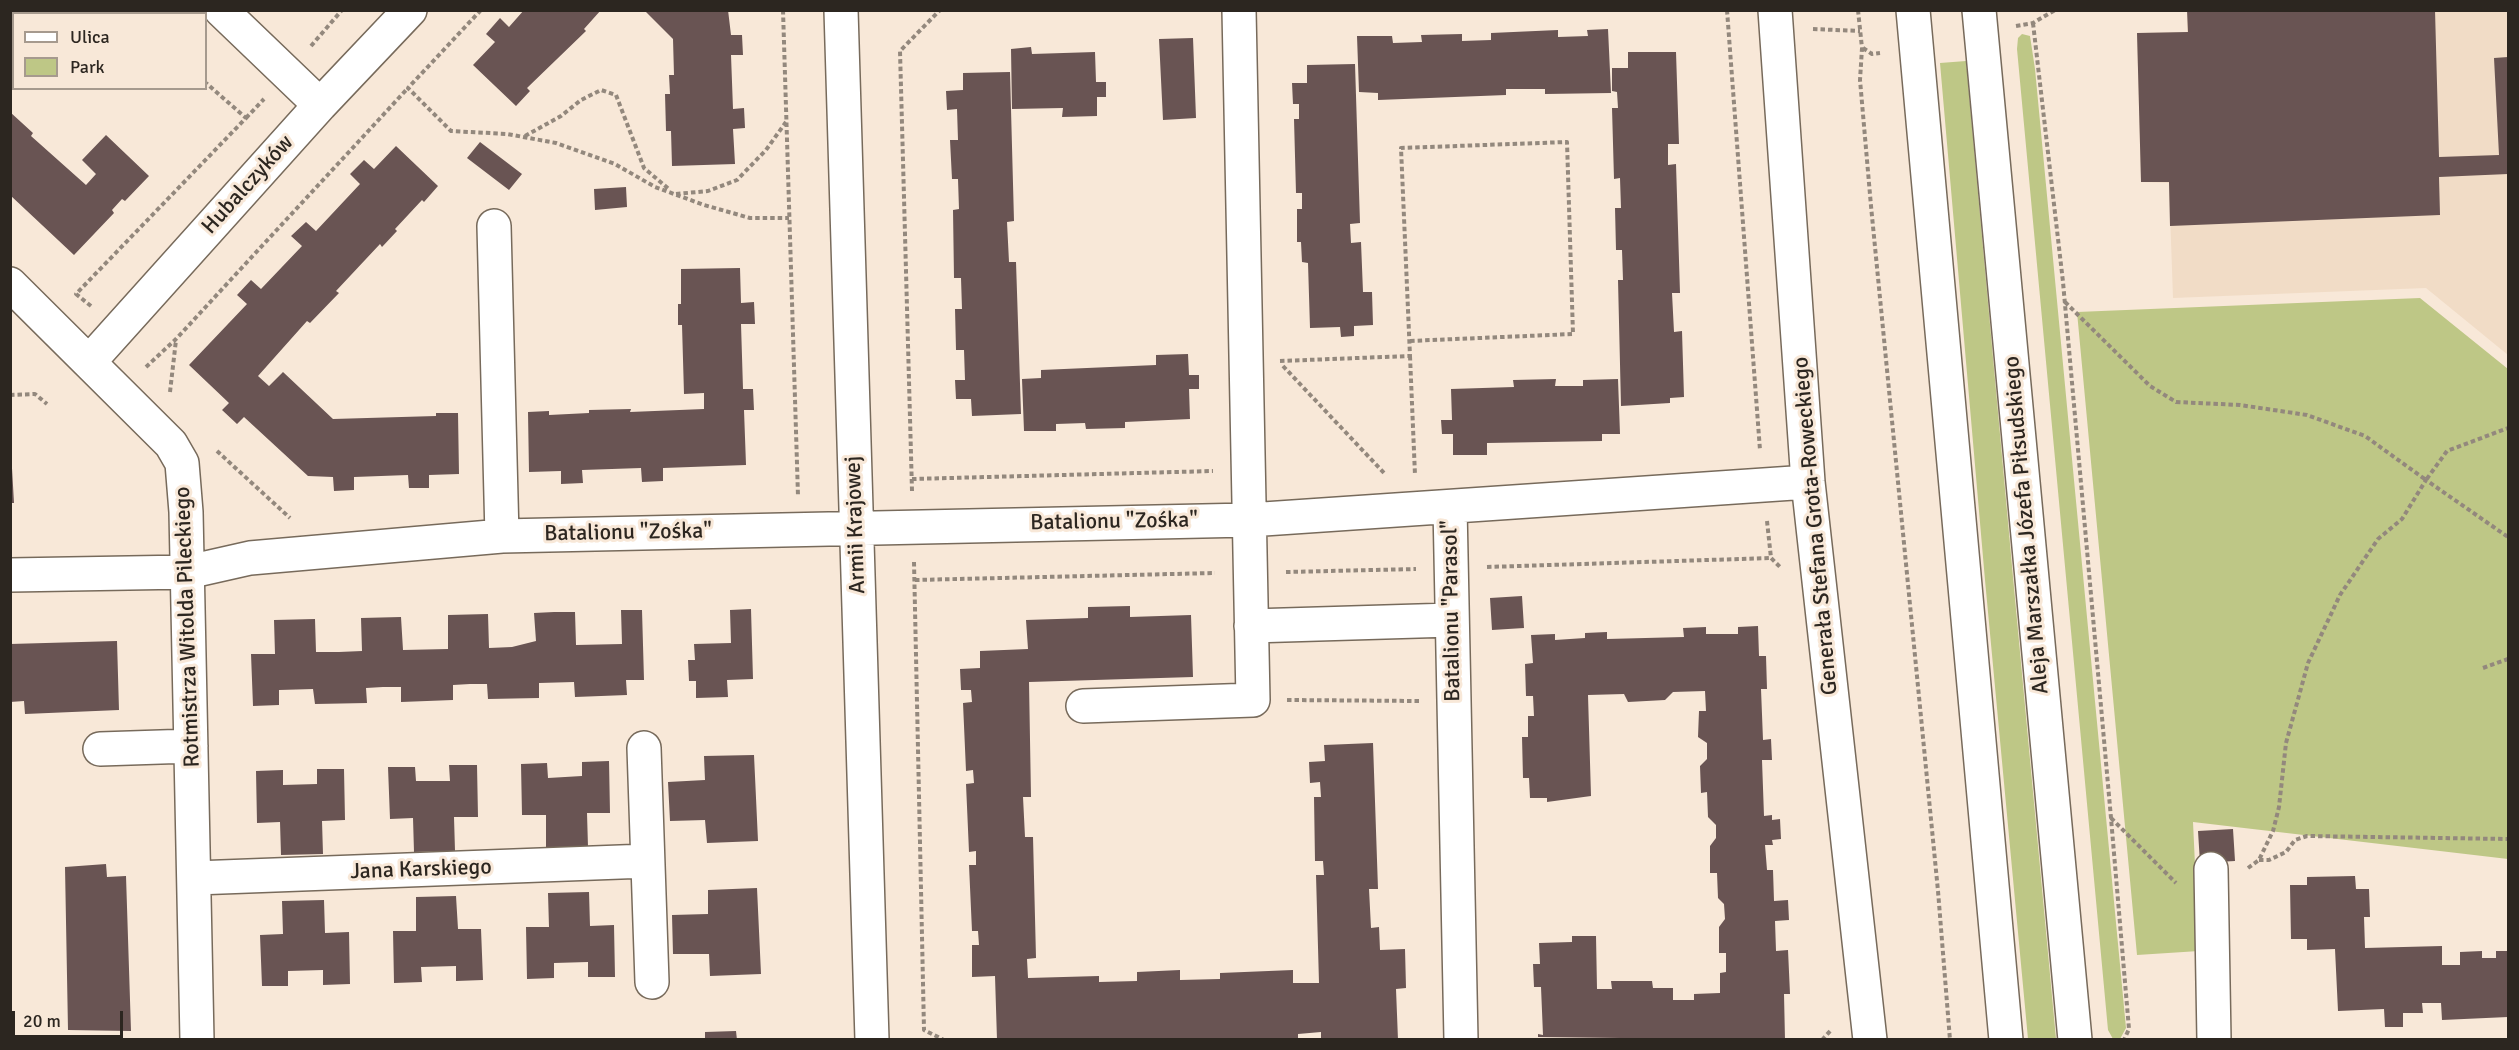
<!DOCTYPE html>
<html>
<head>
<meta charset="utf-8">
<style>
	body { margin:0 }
	#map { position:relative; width:2519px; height:1050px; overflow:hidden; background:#f8e8d8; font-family:Signika,sans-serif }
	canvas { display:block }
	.frame { position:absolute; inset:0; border:12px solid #2c2620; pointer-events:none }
	.legend { position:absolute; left:12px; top:12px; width:195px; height:78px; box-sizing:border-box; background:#f8e8d8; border:2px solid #a69a8e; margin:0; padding:8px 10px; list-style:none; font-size:18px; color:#2c2620 }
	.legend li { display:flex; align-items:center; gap:12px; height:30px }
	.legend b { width:30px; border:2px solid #a69a8e }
	.scale { position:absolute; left:12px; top:1011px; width:111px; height:27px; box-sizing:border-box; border:3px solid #2c2620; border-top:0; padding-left:8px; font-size:18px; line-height:21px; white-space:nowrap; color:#2c2620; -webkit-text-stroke:4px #f8e8d8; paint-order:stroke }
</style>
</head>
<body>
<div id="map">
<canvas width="2519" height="1050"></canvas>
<div class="frame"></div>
<ul class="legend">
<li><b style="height:8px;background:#fff"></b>Ulica</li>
<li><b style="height:16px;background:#bec786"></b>Park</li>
</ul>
<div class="scale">20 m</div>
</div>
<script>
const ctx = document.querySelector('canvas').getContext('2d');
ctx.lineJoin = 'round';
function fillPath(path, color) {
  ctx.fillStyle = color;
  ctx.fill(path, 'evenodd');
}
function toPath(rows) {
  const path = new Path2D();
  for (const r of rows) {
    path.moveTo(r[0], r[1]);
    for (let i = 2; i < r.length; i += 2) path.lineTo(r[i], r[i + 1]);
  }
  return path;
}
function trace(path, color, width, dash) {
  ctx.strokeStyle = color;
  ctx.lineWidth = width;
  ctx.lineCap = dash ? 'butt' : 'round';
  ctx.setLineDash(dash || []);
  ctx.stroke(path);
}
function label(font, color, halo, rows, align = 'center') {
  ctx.font = font + ' Signika,sans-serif';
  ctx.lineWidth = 6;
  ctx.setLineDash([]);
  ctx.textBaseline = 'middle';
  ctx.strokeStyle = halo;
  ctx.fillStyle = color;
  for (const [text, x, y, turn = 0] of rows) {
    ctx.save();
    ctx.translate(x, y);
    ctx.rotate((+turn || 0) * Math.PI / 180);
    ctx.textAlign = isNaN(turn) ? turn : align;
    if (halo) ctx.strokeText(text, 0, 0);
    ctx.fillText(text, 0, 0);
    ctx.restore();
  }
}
fillPath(toPath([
	[2187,11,2508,11,2508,355,2426,288,2173,298,2169,183,2141,182,2137,33,2187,32]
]), '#f1dcc6');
fillPath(toPath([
	[2022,34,2030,36,2035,69,2126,1028,2120,1039,2113,1039,2108,1030,2017,49,2018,38],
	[1966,61,2013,577,2056,1039,2028,1039,1985,580,1940,63],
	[2420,298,2508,369,2508,859,2193,822,2199,951,2137,955,2077,312]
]), '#bec786');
fillPath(toPath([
	[524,10,601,10,584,29,586,31,527,88,530,91,516,106,473,65,495,42,486,34,500,18,509,27],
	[644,10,728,10,731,35,742,35,743,55,731,55,733,109,744,108,745,128,733,129,735,164,672,166,671,131,666,131,665,94,670,94,669,75,674,75,673,39],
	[2187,10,2435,10,2439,157,2499,155,2494,58,2508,57,2508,174,2439,177,2440,215,2170,226,2169,182,2141,182,2137,33,2188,32],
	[1608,29,1611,93,1545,94,1545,89,1506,89,1506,95,1378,100,1378,93,1359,92,1357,36,1392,36,1393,43,1422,42,1421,35,1462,34,1462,41,1491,40,1491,33,1558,30,1558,37,1588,36,1587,30],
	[1193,38,1196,118,1163,120,1159,39],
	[1031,47,1032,54,1095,52,1096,82,1106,82,1106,97,1097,97,1097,116,1062,117,1063,108,1012,109,1011,49],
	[1628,52,1676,52,1679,144,1668,144,1668,165,1676,164,1680,293,1672,293,1674,332,1682,331,1684,397,1670,398,1670,403,1621,406,1618,280,1623,280,1622,250,1616,250,1615,208,1621,208,1620,178,1614,179,1612,108,1618,108,1617,92,1612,91,1612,68,1628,68],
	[1355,64,1360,223,1350,224,1351,243,1361,242,1363,292,1372,292,1373,325,1354,326,1354,336,1341,337,1340,327,1310,328,1308,263,1302,262,1301,242,1297,242,1297,209,1302,209,1302,193,1296,193,1294,119,1299,119,1299,104,1293,104,1292,83,1307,83,1307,65],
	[1010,72,1014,221,1007,222,1009,262,1016,262,1021,414,972,416,971,399,956,399,955,380,965,380,964,350,956,350,955,309,962,309,961,278,954,278,953,210,959,209,958,179,952,179,950,140,958,140,957,109,947,110,946,91,963,90,963,73],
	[10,112,33,133,31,136,86,185,96,174,82,160,106,135,149,176,125,201,122,199,112,210,114,213,74,255,10,195],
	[480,142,522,174,509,190,467,158],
	[396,146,438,186,424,202,422,200,395,229,397,231,382,247,380,244,336,291,339,293,310,323,307,321,258,376,269,386,283,372,333,419,436,416,436,413,458,413,459,474,429,475,429,488,409,488,408,475,354,477,354,490,334,491,333,477,308,476,244,417,237,424,222,410,229,403,189,365,247,304,237,295,251,280,261,289,302,246,291,236,306,222,316,231,360,184,350,174,364,160,374,169],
	[626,187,627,207,595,210,594,189],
	[740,268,741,303,754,302,755,324,741,324,743,389,753,389,754,410,744,410,746,465,663,468,663,481,642,482,641,468,582,470,583,483,561,484,561,471,529,472,528,412,549,411,549,415,589,413,589,410,631,409,630,412,704,409,704,393,684,394,682,325,678,325,678,304,681,304,681,269],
	[1188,354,1189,375,1199,375,1199,389,1189,389,1190,419,1125,422,1125,428,1086,429,1085,423,1056,424,1056,431,1024,431,1022,379,1041,378,1041,370,1156,365,1156,355],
	[1556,379,1555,386,1583,386,1583,380,1618,379,1620,434,1602,434,1602,441,1487,443,1487,455,1453,455,1453,434,1442,434,1441,420,1452,420,1451,389,1514,387,1513,380],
	[10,468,12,468,14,503,10,503],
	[1522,596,1524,628,1492,630,1490,598],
	[1130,606,1130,617,1191,615,1193,677,1029,682,1031,797,1023,797,1025,837,1033,837,1036,958,1027,959,1028,978,1099,976,1099,982,1137,981,1137,972,1180,970,1180,980,1220,979,1220,973,1293,970,1293,983,1319,983,1316,875,1324,875,1323,861,1315,861,1314,797,1321,797,1320,782,1310,783,1309,762,1325,761,1324,745,1373,743,1378,889,1369,889,1371,928,1379,927,1380,950,1405,949,1406,988,1396,989,1398,1040,1321,1040,1321,1032,1298,1034,1298,1040,997,1040,995,976,972,977,972,945,979,945,978,931,972,931,969,865,976,865,976,851,969,852,966,784,974,783,973,770,966,771,963,703,972,702,971,690,961,690,960,669,980,668,980,651,1028,649,1026,620,1088,618,1088,607],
	[751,609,753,679,727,680,728,697,696,698,696,681,689,681,688,660,695,660,694,644,731,643,730,610],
	[621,610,642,610,644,680,626,680,627,695,575,697,574,682,539,683,539,698,488,699,487,684,470,684,453,685,453,700,401,702,401,687,383,687,366,688,367,703,315,704,313,689,279,690,279,705,253,706,251,654,275,654,274,620,315,619,316,652,339,652,362,651,361,618,401,617,403,650,448,649,448,615,488,614,489,648,512,647,536,641,534,613,554,612,575,612,576,645,622,644],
	[1758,626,1759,656,1766,656,1767,689,1761,689,1763,740,1771,739,1772,760,1762,760,1764,816,1772,815,1772,820,1780,819,1781,839,1772,840,1773,845,1765,845,1767,870,1773,870,1774,901,1788,900,1789,920,1775,921,1776,951,1788,950,1790,994,1784,994,1785,1040,1538,1037,1538,1034,1543,1035,1541,987,1534,987,1533,964,1540,964,1539,943,1572,942,1572,936,1596,936,1597,989,1612,989,1611,981,1652,981,1653,988,1673,988,1673,1000,1694,1000,1694,994,1720,993,1720,973,1726,972,1726,953,1719,953,1719,927,1725,919,1724,904,1718,898,1717,873,1710,873,1710,846,1716,838,1716,825,1708,817,1707,792,1701,793,1700,766,1707,759,1707,743,1698,737,1699,711,1706,711,1705,691,1673,692,1665,700,1628,702,1624,694,1588,695,1591,796,1547,802,1547,798,1530,798,1529,778,1523,778,1522,737,1528,737,1528,716,1534,716,1533,696,1526,696,1525,664,1533,663,1531,635,1555,634,1555,640,1585,638,1585,633,1607,632,1607,639,1684,637,1683,628,1706,627,1706,634,1738,634,1738,627],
	[117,641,119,710,25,714,24,701,10,702,10,644],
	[754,755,758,841,707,843,705,820,670,821,668,782,705,780,704,756],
	[609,761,610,813,587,813,588,847,546,848,546,815,522,815,521,764,547,763,548,778,582,776,582,762],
	[449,765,477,765,478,817,454,817,455,851,414,852,413,818,390,819,388,767,415,767,416,781,450,781],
	[317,769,344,769,345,820,322,821,323,854,281,855,280,822,257,823,256,771,283,770,283,785,317,784],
	[2233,829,2235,861,2200,863,2198,831],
	[106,864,107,877,126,876,131,1031,68,1030,65,867],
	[2355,876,2356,889,2369,889,2370,917,2364,917,2365,948,2442,946,2442,965,2460,965,2460,952,2482,951,2482,958,2496,958,2496,951,2508,951,2508,1017,2442,1020,2441,1003,2422,1003,2423,1013,2403,1013,2403,1027,2385,1027,2384,1009,2338,1011,2335,949,2307,950,2307,939,2291,939,2290,885,2307,885,2307,877],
	[757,888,761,974,710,976,709,954,673,954,672,915,708,914,708,890],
	[589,892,590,926,614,925,615,977,588,977,588,962,554,963,554,978,527,979,526,927,549,927,548,893],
	[456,896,458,929,481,929,483,980,456,981,456,966,421,967,422,982,394,983,393,931,416,931,416,897],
	[324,900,325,933,349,932,350,984,323,985,323,970,288,971,288,986,262,986,260,935,283,934,282,901],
	[736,1031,737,1040,705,1040,705,1032]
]), '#695453');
const minor = toPath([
	[221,10,320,105],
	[841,10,872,1040],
	[1775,10,1808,482,1870,1040],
	[1913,10,2006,1040],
	[1979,10,2075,1040],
	[494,226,502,536],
	[10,284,171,444,182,463,186,512,197,1040],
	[89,362,320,105,410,10],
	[1450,507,1461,1040],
	[10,575,188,572,250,558,502,536,1249,520,1808,482],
	[1251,626,1452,620],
	[1083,706,1253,700,1239,10],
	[644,748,652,982],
	[100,749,191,746],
	[2211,869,2214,1040],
	[195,878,647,861]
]);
trace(minor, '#776a5b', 36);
trace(toPath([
	[100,10,106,14],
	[481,10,408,88,451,131,507,134,556,143,615,164,655,187,704,205,750,218,789,218],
	[783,10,798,496],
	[1727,10,1760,450],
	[1858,10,1862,48,1860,80,1871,206,1938,891,1950,1040],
	[31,14,32,10],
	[2033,23,2063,282,2111,818,2129,1029,2124,1040],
	[2016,26,2033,23,2055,10],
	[1813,29,1860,31],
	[311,46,342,10],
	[1863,48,1872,54,1880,53],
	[10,54,14,51],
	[246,118,264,99],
	[525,136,561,116,581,100,601,90,616,95,644,168,670,190],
	[676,194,708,191,737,180,766,150,786,122],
	[2065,302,2150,386,2176,402,2240,405,2307,415,2365,436,2426,480,2447,451,2508,428],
	[91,306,76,294,246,118,206,83],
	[1410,356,1415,475],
	[1280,361,1410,356,1401,148,1567,142,1573,334,1409,341],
	[1283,366,1385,474],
	[146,367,176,339,408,88],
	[170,392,176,340],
	[10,395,35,394,47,404],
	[217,451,290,518],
	[912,479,1213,471],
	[912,491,900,51,940,10],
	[1767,521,1771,558,1781,568],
	[914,562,924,1030,944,1040],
	[1487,567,1771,558],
	[1286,572,1416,569],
	[915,580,1215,573],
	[2483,668,2508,659],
	[1287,700,1420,701],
	[2111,818,2176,883],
	[2259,860,2269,860,2286,852,2295,840,2307,836,2508,839],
	[2248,868,2259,860,2273,831,2279,807,2286,743,2308,663,2340,595,2378,539,2402,519,2426,480,2508,537],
	[1822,1040,1832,1029]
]), '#93887d', 4, [4.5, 3]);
trace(minor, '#fff', 33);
label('22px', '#2c2620', '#f8e8d8', [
	["Hubalczyków",248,185,-48],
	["Batalionu \"Zośka\"",1114,522,-1],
	["Armii Krajowej",856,525,-92],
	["Aleja Marszałka Józefa Piłsudskiego",2027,525,-95],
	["Generała Stefana Grota-Roweckiego",1816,526,-95],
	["Batalionu \"Zośka\"",628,533,-1],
	["Batalionu \"Parasol\"",1452,611,-91],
	["Rotmistrza Witolda Pileckiego",188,627,-92],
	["Jana Karskiego",421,870,-2]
]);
</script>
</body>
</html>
